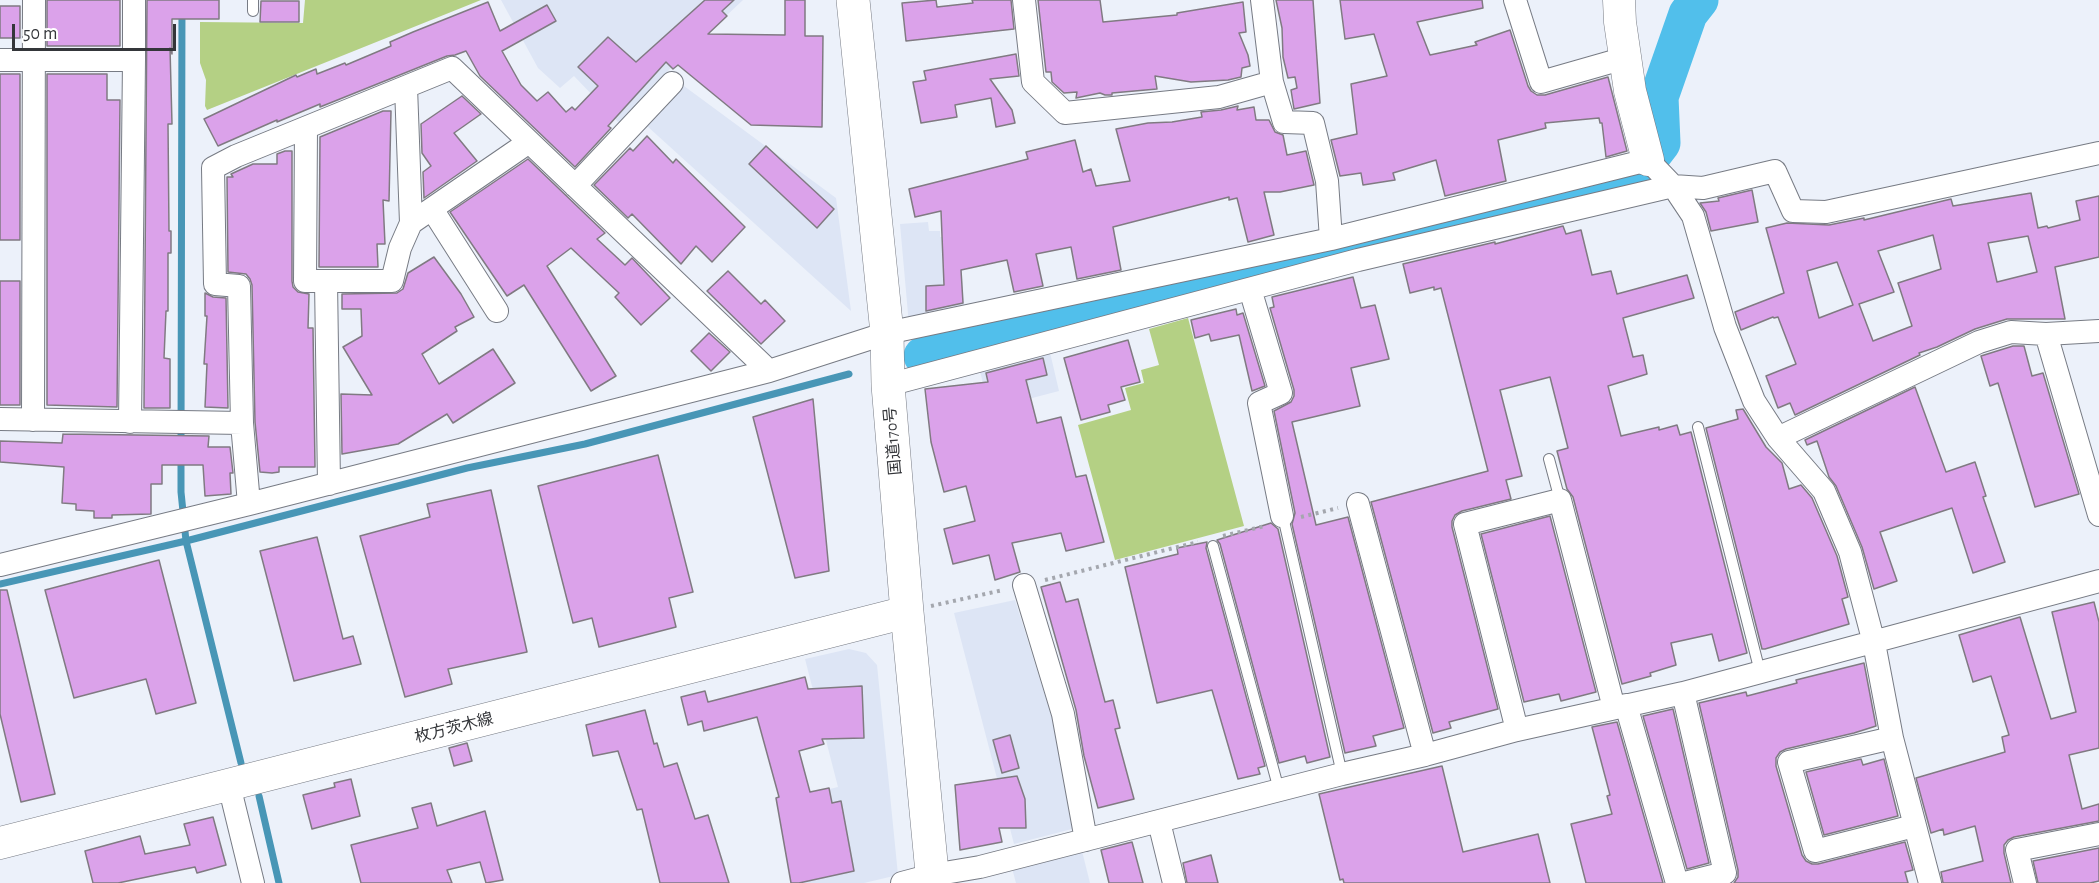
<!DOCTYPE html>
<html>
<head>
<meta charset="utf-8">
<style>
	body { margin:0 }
	#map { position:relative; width:2099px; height:883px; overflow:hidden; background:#ecf1fa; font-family:"Alegreya Sans",sans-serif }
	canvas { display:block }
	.scale { position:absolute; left:12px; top:24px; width:164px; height:27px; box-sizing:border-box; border:3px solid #34363a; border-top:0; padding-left:8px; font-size:18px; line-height:21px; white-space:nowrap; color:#34363a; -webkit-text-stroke:4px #fff; paint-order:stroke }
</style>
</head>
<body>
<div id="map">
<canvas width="2099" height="883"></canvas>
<div class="scale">50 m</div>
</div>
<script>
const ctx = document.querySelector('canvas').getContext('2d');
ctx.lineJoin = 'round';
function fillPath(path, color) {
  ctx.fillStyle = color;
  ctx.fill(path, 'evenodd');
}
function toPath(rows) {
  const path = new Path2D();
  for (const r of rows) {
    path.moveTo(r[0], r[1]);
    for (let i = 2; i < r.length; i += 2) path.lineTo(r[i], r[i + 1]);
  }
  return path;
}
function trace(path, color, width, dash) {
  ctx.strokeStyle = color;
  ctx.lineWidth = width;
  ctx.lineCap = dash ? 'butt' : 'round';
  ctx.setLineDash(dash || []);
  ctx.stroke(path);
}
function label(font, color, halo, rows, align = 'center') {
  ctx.font = font + ' "Alegreya Sans","Noto Sans JP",sans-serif';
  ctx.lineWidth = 4.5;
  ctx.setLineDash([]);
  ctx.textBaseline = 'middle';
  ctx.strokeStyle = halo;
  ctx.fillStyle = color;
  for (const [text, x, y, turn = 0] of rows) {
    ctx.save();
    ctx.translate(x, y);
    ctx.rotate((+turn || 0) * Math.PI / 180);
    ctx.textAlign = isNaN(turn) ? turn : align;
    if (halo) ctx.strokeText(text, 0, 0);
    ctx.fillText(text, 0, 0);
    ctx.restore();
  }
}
fillPath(toPath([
	[501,0,743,0,654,84,620,124,574,76,560,88,538,68],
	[684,86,836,198,851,311,647,126],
	[928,222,929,231,940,231,940,237,959,238,965,315,909,325,900,224],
	[1048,344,1059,391,990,409,978,364],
	[1015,600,1053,721,1072,829,1014,844,954,613],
	[849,649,866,653,877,665,898,875,864,883,798,883,776,802,838,787,805,659],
	[1082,851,1090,883,1016,883,1012,868]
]), '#dde5f5');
fillPath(toPath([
	[305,0,481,0,207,110,205,106,206,80,200,63,200,22,303,23],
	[1188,318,1244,526,1115,560,1078,425,1131,410,1125,388,1144,383,1141,370,1159,365,1149,329]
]), '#b4d084');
trace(toPath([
	[181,444,182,0],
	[181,459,181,492,186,541,241,763],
	[0,584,186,541,467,468,585,444,849,374],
	[259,796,279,883]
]), '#4896b6', 7);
trace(toPath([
	[923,356,994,336,1634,178,1661,143,1659,97,1688,14,1699,0]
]), '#51bfeb', 39);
const building = toPath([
	[47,0,120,0,120,46,47,46,47,0],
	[147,0,219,0,219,19,172,19,172,54,170,48,172,124,168,124,169,231,171,231,171,253,168,253,168,311,166,311,164,358,170,359,170,408,144,408,147,0],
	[705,0,734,0,722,11,727,16,708,34,785,35,785,0,805,0,805,36,823,36,822,127,751,125,678,65,673,69,666,62,608,126,611,128,575,167,480,76,466,51,455,55,447,56,320,107,320,104,277,122,277,120,218,146,204,119,296,75,297,77,316,69,317,74,345,63,346,65,391,46,390,42,413,32,488,2,500,31,547,5,556,21,502,51,521,85,537,101,548,92,566,112,572,107,575,110,598,86,578,67,608,37,636,62,705,0],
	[936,0,937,7,973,3,972,0,1011,0,1014,29,906,41,902,3,936,0],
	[1038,0,1100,0,1103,22,1177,15,1177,13,1243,2,1246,32,1239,33,1248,55,1250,66,1242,68,1241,77,1228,80,1191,82,1155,76,1157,89,1112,93,1112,95,1105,95,1100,93,1076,98,1077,92,1064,93,1052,82,1051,72,1046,72,1038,0],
	[1276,0,1313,0,1320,103,1294,109,1291,90,1297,88,1295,77,1288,78,1283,57,1282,28,1276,0],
	[1340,0,1482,0,1483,8,1417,22,1430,55,1477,45,1475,42,1510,30,1528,86,1531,91,1537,95,1545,95,1608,77,1627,151,1606,157,1602,123,1600,123,1599,118,1545,123,1546,128,1498,140,1506,181,1445,196,1436,160,1393,173,1395,180,1363,185,1361,173,1340,176,1331,140,1357,134,1351,84,1387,76,1374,34,1345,39,1340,0],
	[261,1,299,1,299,22,260,22,261,1],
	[0,6,20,6,20,38,0,38,0,6],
	[1016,54,1019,76,990,79,1012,110,1015,123,996,127,991,98,955,105,957,117,921,123,913,82,926,80,924,71,1016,54],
	[0,74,20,74,20,240,0,240,0,74],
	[47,74,107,74,107,100,120,100,117,407,47,405,47,74],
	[462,96,481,114,454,133,477,161,424,198,423,172,431,166,422,153,421,124,462,96],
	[1238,106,1237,110,1254,107,1256,120,1269,120,1275,132,1283,135,1287,155,1306,151,1314,185,1280,192,1264,192,1274,235,1248,242,1237,198,1229,200,1229,197,1113,227,1121,270,1077,279,1071,247,1036,254,1043,286,1014,292,1007,260,961,270,963,303,926,311,926,286,944,285,941,211,915,217,909,189,1028,159,1026,152,1075,140,1083,172,1091,169,1096,186,1130,181,1116,129,1148,123,1172,122,1202,117,1201,112,1221,110,1238,106],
	[383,111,391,111,389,201,383,200,385,244,377,244,378,267,319,267,320,137,383,111],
	[647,136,673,163,676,159,745,227,712,262,696,246,681,264,632,214,628,218,594,185,630,148,633,151,647,136],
	[766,146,834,209,817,228,749,164,766,146],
	[285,151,292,151,292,281,293,287,298,292,309,294,308,328,313,328,315,467,279,467,279,472,272,473,260,472,255,422,252,285,250,279,246,274,228,272,227,177,233,177,231,174,253,164,277,164,277,154,285,151],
	[528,159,605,233,597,239,625,265,632,258,670,298,641,325,615,297,619,293,571,248,547,266,616,376,591,391,524,285,507,296,450,212,528,159],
	[1752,190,1758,222,1711,231,1706,212,1700,203,1719,201,1718,198,1752,190],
	[2031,193,2038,228,2047,226,2048,228,2080,220,2076,201,2099,196,2099,257,2055,267,2065,319,2007,319,1975,329,1937,347,1919,353,1920,355,1795,415,1790,403,1778,408,1766,376,1796,364,1778,317,1774,318,1773,317,1741,330,1735,312,1784,293,1766,228,1787,223,1829,225,1864,218,1864,220,1951,199,1953,206,2031,193],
	[1933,235,1941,269,1898,283,1912,326,1873,341,1859,304,1894,292,1878,251,1933,235],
	[2028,236,2037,272,1997,282,1988,243,2028,236],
	[1837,262,1853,305,1819,318,1807,271,1837,262],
	[1563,226,1566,234,1581,230,1592,275,1611,271,1617,294,1687,275,1694,298,1623,318,1633,357,1643,355,1647,374,1608,386,1621,436,1659,427,1659,430,1677,425,1680,435,1691,432,1747,653,1719,661,1712,634,1671,643,1676,665,1650,673,1651,676,1622,684,1573,497,1567,489,1557,451,1568,448,1550,377,1500,390,1522,476,1506,480,1511,499,1462,511,1455,515,1452,521,1452,527,1498,709,1449,722,1451,728,1433,733,1371,502,1488,471,1441,288,1434,290,1434,287,1410,293,1403,264,1495,242,1495,244,1563,226],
	[434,257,461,294,474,317,455,327,457,331,422,354,439,384,493,349,515,383,453,423,447,414,398,444,342,454,341,394,372,395,343,347,362,336,361,309,342,309,342,294,397,293,403,289,408,273,434,257],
	[728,271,761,304,765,300,785,321,761,344,707,291,728,271],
	[1353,277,1361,308,1375,305,1389,359,1351,368,1360,406,1292,422,1316,525,1348,517,1404,728,1373,736,1376,746,1345,753,1292,524,1295,513,1274,411,1291,402,1294,396,1294,390,1270,308,1274,307,1272,297,1353,277],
	[0,281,20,281,20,405,0,405,0,281],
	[205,293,213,297,226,298,228,408,205,407,207,364,204,364,207,316,205,316,205,293],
	[1236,309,1237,315,1243,313,1265,386,1252,391,1239,335,1211,341,1209,334,1195,338,1191,320,1236,309],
	[709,333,730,352,711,371,691,351,709,333],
	[1128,340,1140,382,1121,387,1125,400,1108,405,1110,412,1081,420,1064,358,1128,340],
	[2013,346,2024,346,2032,376,2043,373,2079,494,2035,507,1998,383,1990,386,1981,356,2013,346],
	[1043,358,1047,375,1026,380,1037,423,1061,417,1076,477,1086,475,1104,542,1066,551,1061,533,1012,543,1020,572,995,580,989,555,953,564,944,529,975,521,966,486,944,492,931,442,925,389,988,382,986,373,1043,358],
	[1915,387,1946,472,1975,462,1986,496,1983,497,2005,562,1973,573,1952,508,1880,532,1897,581,1874,589,1862,547,1836,486,1829,477,1817,441,1807,445,1805,440,1915,387],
	[813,399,829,571,795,578,753,417,813,399],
	[1743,409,1766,447,1782,463,1789,489,1801,485,1812,498,1837,556,1848,597,1842,599,1849,624,1765,649,1762,649,1706,428,1738,419,1736,410,1743,409],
	[63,434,209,436,208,447,230,447,233,473,230,473,231,494,205,496,203,465,162,465,162,484,151,484,151,514,112,515,112,518,94,518,94,511,76,510,76,504,62,503,64,467,0,462,0,441,62,443,63,434],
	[658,455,693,592,669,598,676,627,599,647,592,618,573,623,538,486,658,455],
	[491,490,527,652,448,669,452,684,405,697,360,536,430,517,427,504,491,490],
	[1550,516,1596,692,1561,701,1559,694,1524,702,1481,534,1550,516],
	[1271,523,1278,529,1330,757,1307,763,1305,756,1279,763,1220,544,1217,540,1271,523],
	[317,537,343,639,353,636,361,664,294,681,260,551,317,537],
	[1207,542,1206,548,1265,766,1258,768,1260,774,1238,779,1212,690,1157,703,1125,567,1178,554,1177,548,1207,542],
	[159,560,196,703,156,714,146,679,74,698,45,590,159,560],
	[1060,582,1066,602,1078,599,1105,702,1113,700,1120,728,1115,729,1134,799,1098,808,1084,756,1076,710,1041,587,1060,582],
	[0,590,7,590,55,794,21,802,0,714,0,590],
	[2094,602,2099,622,2099,748,2069,755,2082,809,2099,804,2099,821,2014,837,2008,840,2004,845,2004,853,2011,883,1943,883,1941,872,1983,861,1975,826,1944,835,1943,829,1931,833,1916,778,2005,752,2002,737,2009,735,1991,676,1973,682,1959,635,2020,617,2051,719,2076,712,2052,612,2094,602],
	[1864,663,1876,726,1854,733,1786,749,1780,752,1776,758,1776,766,1802,855,1806,861,1812,864,1818,864,1905,842,1913,870,1905,872,1908,883,1734,883,1738,877,1738,870,1699,703,1746,692,1747,696,1797,683,1796,680,1864,663],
	[805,677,808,689,862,686,864,738,822,739,824,744,799,751,810,792,829,788,832,803,841,801,854,871,799,883,791,883,776,798,779,797,757,717,704,731,702,721,688,725,681,697,705,691,708,702,805,677],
	[1673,709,1709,863,1687,869,1643,716,1673,709],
	[645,710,654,744,657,743,664,767,677,763,695,819,708,815,729,883,660,883,642,809,637,810,618,751,593,756,586,725,645,710],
	[1617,722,1663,883,1586,883,1571,824,1612,814,1607,796,1610,795,1592,727,1617,722],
	[1010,735,1019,768,1002,773,993,740,1010,735],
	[467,743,472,761,454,766,449,748,467,743],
	[1861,759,1863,765,1884,759,1898,816,1824,835,1806,772,1861,759],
	[1442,766,1463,852,1538,834,1550,883,1344,883,1343,879,1340,880,1319,794,1442,766],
	[1017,776,1025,799,1026,828,999,828,1002,842,960,850,955,785,1017,776],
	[351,779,360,816,312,829,303,795,335,787,334,783,351,779],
	[431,803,437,826,485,811,503,880,486,883,480,862,447,870,452,883,361,883,351,845,418,828,412,808,431,803],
	[213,817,226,865,197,873,195,867,118,883,93,883,85,851,140,836,145,854,190,845,184,824,213,817],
	[1132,842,1143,883,1109,883,1101,850,1132,842],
	[2099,848,2099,881,2090,883,2038,883,2033,861,2099,848],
	[1211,855,1218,883,1187,883,1183,863,1211,855]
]);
fillPath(building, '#dba2ea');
trace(building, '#807a82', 1.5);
const lane = toPath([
	[253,11,253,0],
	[1698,427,1760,672],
	[1549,459,1560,500],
	[1284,521,1342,774],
	[1213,546,1279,790]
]);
const street = toPath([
	[134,0,134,60],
	[1024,0,1033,82,1065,113,1219,97,1272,82,1262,0],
	[1515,0,1541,82,1625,58],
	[0,60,134,60,130,422],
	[1272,82,1284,122,1313,123,1327,181,1331,239],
	[306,128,305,281,392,281,400,248,411,223,406,87],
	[575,186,672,83],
	[432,209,497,311],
	[411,223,529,142],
	[326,281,329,484],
	[1250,289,1281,393,1259,403,1282,516],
	[2046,334,2099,515],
	[888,385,1358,260,1673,186,1703,188,1775,171,1793,211,1826,212,2099,153],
	[0,419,242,423,249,504],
	[33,420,34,0],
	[242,423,239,286,215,284,213,168,236,156,452,68,769,371],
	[1778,438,1979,342,2011,332,2046,334,2099,331],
	[1358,504,1425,755],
	[0,565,249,504,769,371,887,333,1331,239,1648,160,1673,186,1693,216,1725,327,1754,401,1778,438,1824,491,1850,552,1874,643,1892,738,1930,883],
	[1024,585,1063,714,1086,840],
	[1683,693,1725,873,1685,883],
	[1626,705,1677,883],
	[1517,730,1465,524,1560,500,1614,708],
	[1892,738,1789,762,1815,851,1914,826],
	[229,785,253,883],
	[1159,822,1174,883],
	[902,883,932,875,980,867,1342,774,1425,755,1517,730,1683,693,2099,581],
	[2025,883,2017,850,2099,834]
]);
const secondary = toPath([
	[1619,0,1620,22,1630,91,1648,160],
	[0,843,907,612]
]);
const highway = toPath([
	[853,0,887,333,888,385,907,612,933,883]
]);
trace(lane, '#777b84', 12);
trace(street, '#777b84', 24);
trace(secondary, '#777b84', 33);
trace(highway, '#777b84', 34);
trace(toPath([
	[1301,517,1338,508],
	[1223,536,1265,526],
	[1045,580,1198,542],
	[931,606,1003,590]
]), '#a4a7ae', 4, [3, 4.5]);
trace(lane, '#fff', 10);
trace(street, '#fff', 22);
trace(secondary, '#fff', 32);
trace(highway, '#fff', 33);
label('16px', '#34363a', '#fff', [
	["国道170号",893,441,-95],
	["枚方茨木線",454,728,-14]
]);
</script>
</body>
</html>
